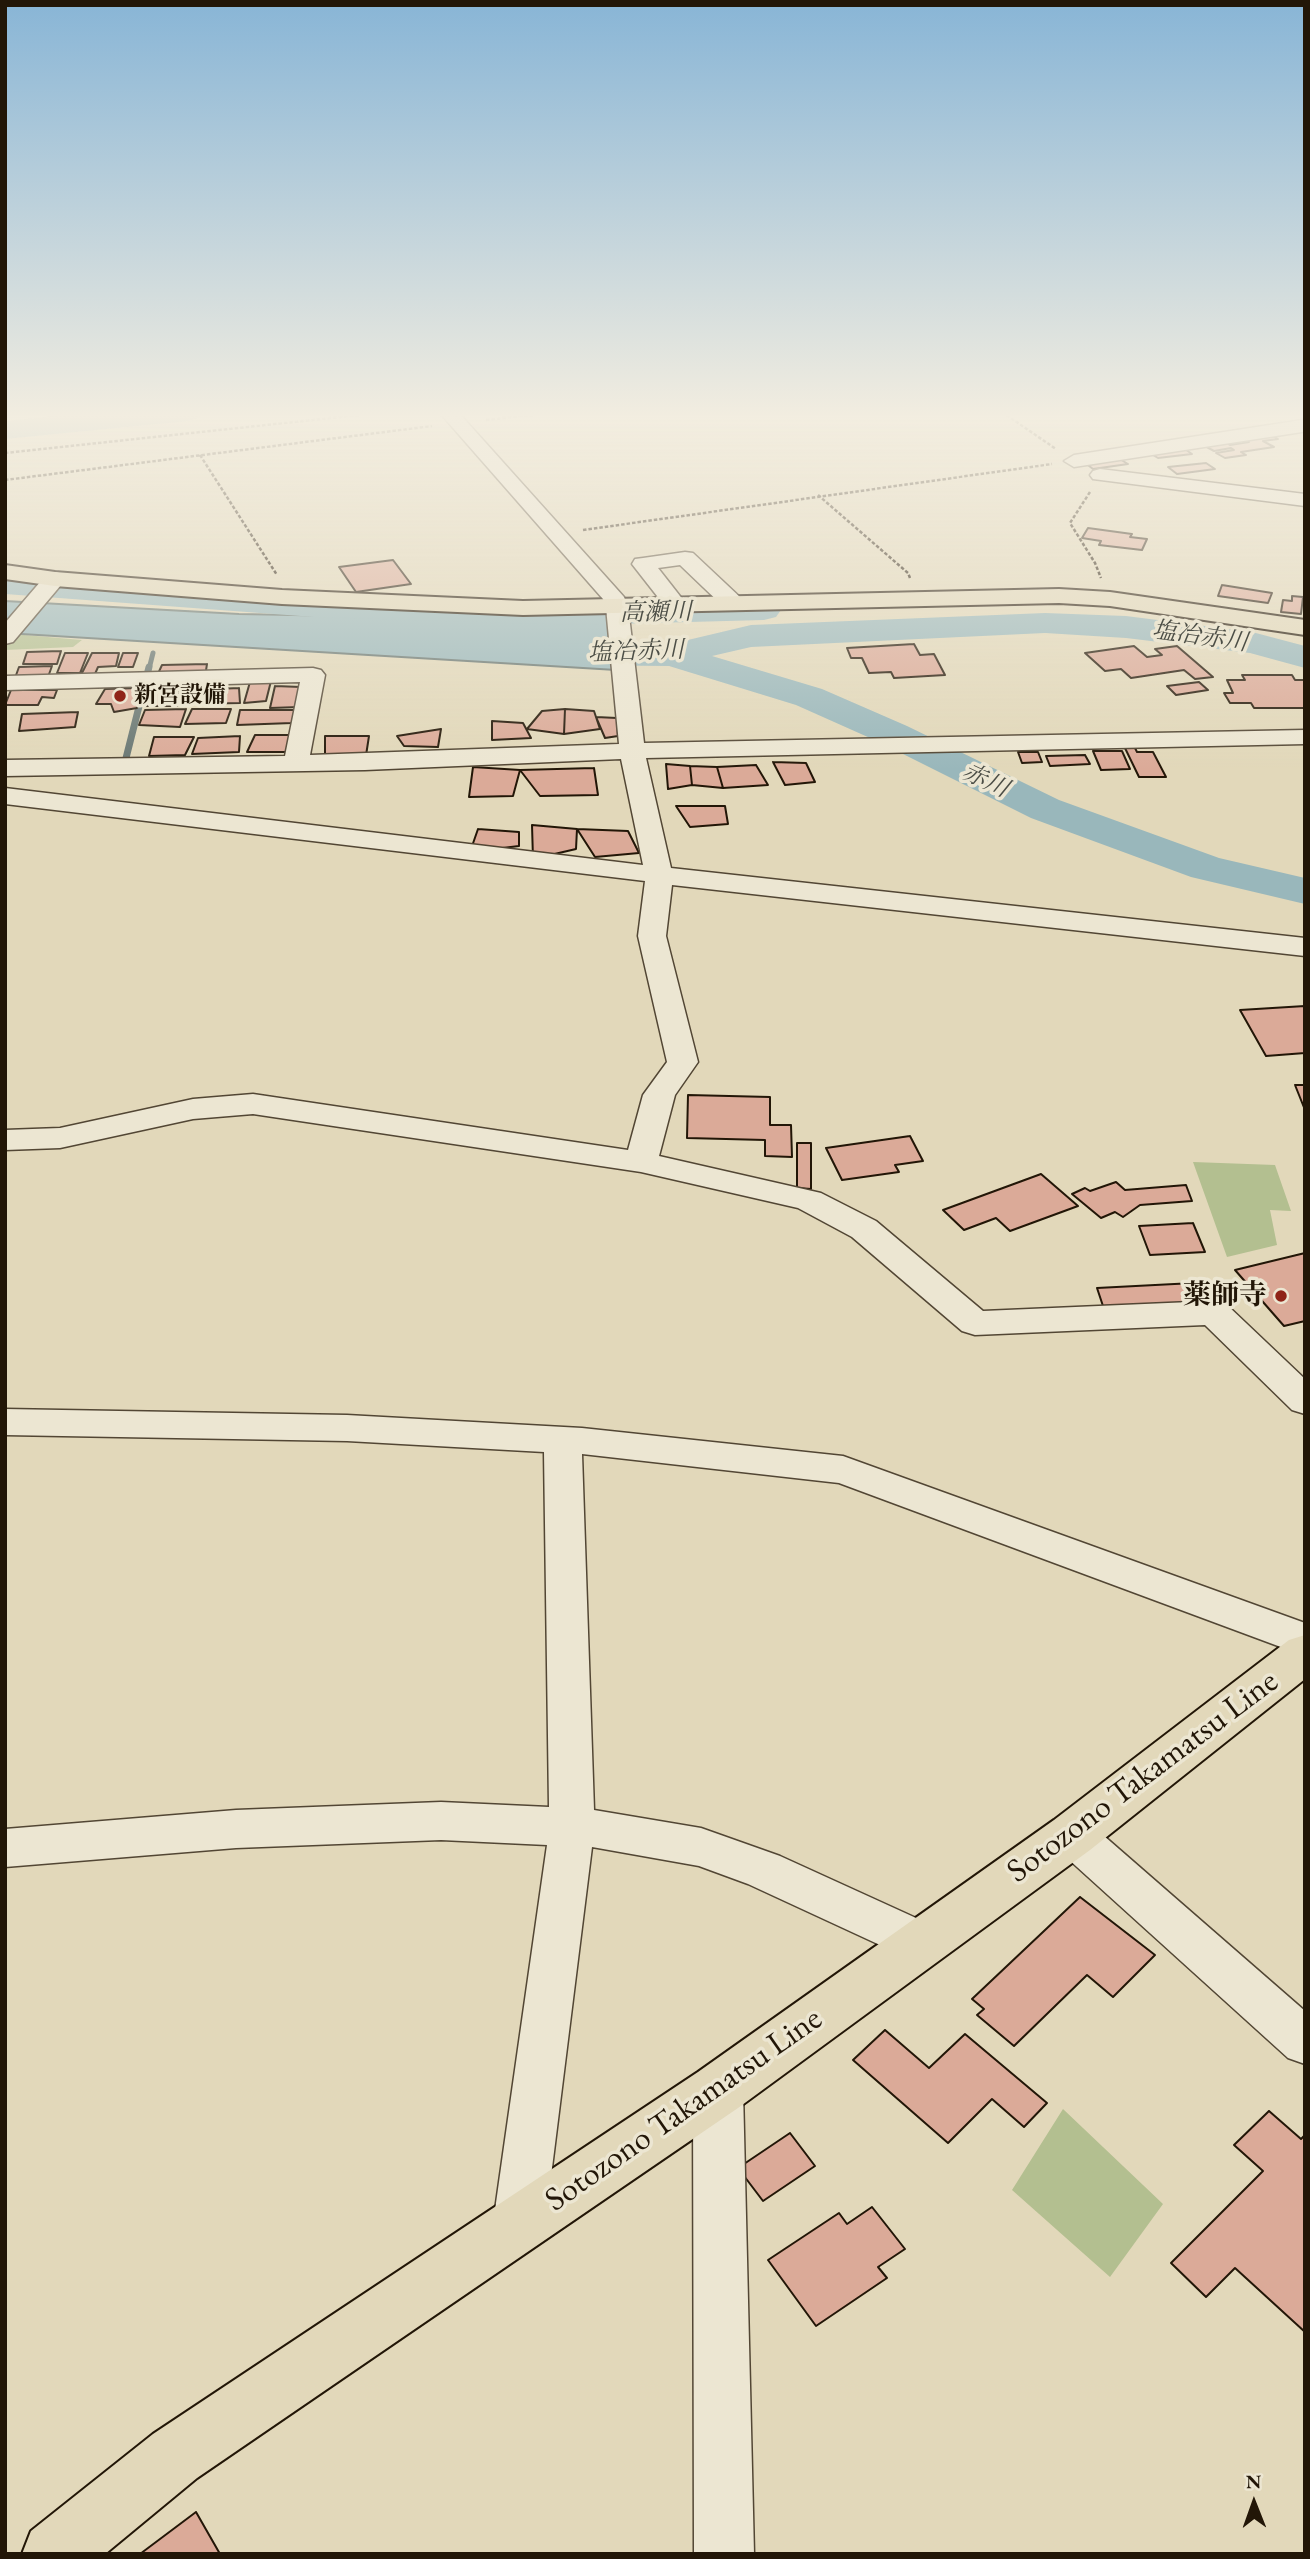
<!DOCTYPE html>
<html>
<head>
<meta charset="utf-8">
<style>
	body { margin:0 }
	#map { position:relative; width:1310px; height:2559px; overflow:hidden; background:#e2d8ba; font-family:"EB Garamond",serif }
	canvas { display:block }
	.frame { position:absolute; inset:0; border:7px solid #221607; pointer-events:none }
	.north { position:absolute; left:1219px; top:2468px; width:70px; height:70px; -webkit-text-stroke:5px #ece6d2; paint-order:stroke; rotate:359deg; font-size:19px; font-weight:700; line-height:28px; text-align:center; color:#221607 }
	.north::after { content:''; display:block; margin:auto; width:24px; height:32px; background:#221607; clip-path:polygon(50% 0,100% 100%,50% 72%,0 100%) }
</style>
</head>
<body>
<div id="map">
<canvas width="1310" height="2559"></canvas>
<div class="frame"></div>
<div class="north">N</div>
</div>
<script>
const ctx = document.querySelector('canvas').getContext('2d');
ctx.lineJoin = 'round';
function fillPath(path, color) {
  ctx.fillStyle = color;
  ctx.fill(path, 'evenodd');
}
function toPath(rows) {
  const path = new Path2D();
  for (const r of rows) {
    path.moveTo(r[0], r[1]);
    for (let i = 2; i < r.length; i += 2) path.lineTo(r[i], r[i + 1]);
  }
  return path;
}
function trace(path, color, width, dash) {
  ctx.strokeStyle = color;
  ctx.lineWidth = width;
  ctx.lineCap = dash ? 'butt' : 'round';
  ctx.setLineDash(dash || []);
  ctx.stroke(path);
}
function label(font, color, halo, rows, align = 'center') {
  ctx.font = font + ' "EB Garamond","Noto Serif JP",serif';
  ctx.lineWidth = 7;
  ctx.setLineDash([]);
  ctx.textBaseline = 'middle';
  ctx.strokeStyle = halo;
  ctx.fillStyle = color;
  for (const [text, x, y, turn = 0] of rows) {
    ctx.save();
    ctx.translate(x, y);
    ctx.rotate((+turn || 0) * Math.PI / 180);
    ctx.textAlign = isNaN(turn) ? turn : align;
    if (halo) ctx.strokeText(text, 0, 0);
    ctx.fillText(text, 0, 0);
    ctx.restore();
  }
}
fillPath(toPath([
	[13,634,82,640,73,647,5,650,5,644],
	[1193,1162,1275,1165,1291,1211,1270,1210,1277,1245,1227,1257],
	[1063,2109,1163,2204,1110,2277,1012,2190]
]), '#b3bf90');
const water = toPath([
	[5,601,239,614,612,621,616,670,5,633,5,601]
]);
fillPath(water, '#99b7bb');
trace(water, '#697773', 2);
trace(toPath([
	[149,669,153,653]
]), '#697773', 5);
trace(toPath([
	[125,762,149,667]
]), '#697773', 7);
fillPath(toPath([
	[99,412,202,412,198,418,188,421,5,439,5,421,99,412],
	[5,574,314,597,577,605,764,600,776,603,781,610,776,617,764,620,577,625,314,617,5,594,5,574],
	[1045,613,1126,616,1252,632,1305,646,1305,668,1250,653,1126,638,1045,633,751,647,712,656,822,689,907,726,1059,800,1219,858,1305,878,1305,904,1191,877,1031,818,879,742,796,705,669,666,559,665,546,662,541,654,546,646,559,643,671,644,751,625,1045,613]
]), '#99b7bb');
const building = toPath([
	[1268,433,1278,439,1263,441,1274,447,1241,452,1246,455,1225,458,1216,453,1234,450,1231,448,1214,451,1203,445,1223,441,1230,445,1249,442,1240,437,1268,433],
	[1182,447,1192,454,1158,458,1148,452,1182,447],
	[1118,458,1128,464,1093,469,1084,462,1118,458],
	[1206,463,1215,469,1177,474,1168,467,1206,463],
	[1088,528,1132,534,1130,537,1147,539,1142,550,1099,545,1101,541,1082,538,1088,528],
	[393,560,411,584,356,592,339,567,393,560],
	[1222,585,1272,593,1268,603,1218,596,1222,585],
	[1292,596,1303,597,1301,614,1281,612,1283,600,1292,601,1292,596],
	[914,644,920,655,934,654,945,675,894,678,891,672,869,673,862,658,851,658,847,648,914,644],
	[1134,646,1147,657,1162,655,1155,649,1177,646,1213,677,1195,679,1184,670,1131,678,1121,669,1105,671,1085,653,1134,646],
	[61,651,57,664,23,664,27,652,61,651],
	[65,653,88,653,80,673,57,673,65,653],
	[92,653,119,653,116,666,98,667,95,674,81,675,92,653],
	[123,653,138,653,133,667,118,667,123,653],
	[207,664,205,677,156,678,162,665,207,664],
	[52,666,48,677,15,678,19,667,52,666],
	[1242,675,1292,675,1295,680,1305,680,1305,708,1254,708,1251,703,1230,703,1224,693,1233,693,1227,680,1245,680,1242,675],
	[271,681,266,701,244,703,250,682,271,681],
	[1199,682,1208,690,1176,695,1167,686,1199,682],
	[275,686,301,687,300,707,270,708,275,686],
	[139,688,137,708,114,712,111,704,96,704,105,689,139,688],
	[152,688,179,688,177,706,147,706,152,688],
	[239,688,240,703,190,704,194,690,239,688],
	[11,690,57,690,54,698,42,697,38,705,5,705,11,690],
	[186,709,180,727,139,725,145,710,186,709],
	[192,709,231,709,226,723,185,724,192,709],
	[565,709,564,734,527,729,542,711,565,709],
	[565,709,594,711,600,729,564,734,565,709],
	[240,710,295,710,292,723,237,725,240,710],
	[78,712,75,727,19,731,22,714,78,712],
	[596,717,617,718,618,736,605,738,596,717],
	[492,721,523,723,531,738,492,740,492,721],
	[441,729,438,747,404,746,397,736,441,729],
	[255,735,289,735,289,752,247,752,255,735],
	[240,736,239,752,192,754,198,738,240,736],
	[325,736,369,736,365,762,325,763,325,736],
	[154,737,194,737,185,755,149,756,154,737],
	[1124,746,1134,746,1137,752,1153,752,1166,777,1139,777,1124,746],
	[1093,751,1122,751,1130,769,1101,770,1093,751],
	[1018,752,1038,752,1042,762,1022,763,1018,752],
	[1085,755,1090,764,1050,766,1046,756,1085,755],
	[773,762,806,763,815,782,785,785,773,762],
	[666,764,690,766,692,785,668,789,666,764],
	[756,765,768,785,723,788,717,767,756,765],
	[690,766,717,767,723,788,692,785,690,766],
	[473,767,520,770,513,796,469,797,473,767],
	[594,768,598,795,540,796,520,770,594,768],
	[676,806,725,806,728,824,690,827,676,806],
	[532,825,577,829,576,849,533,859,532,825],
	[478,829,519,832,519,846,470,852,478,829],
	[577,829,628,831,639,853,595,857,577,829],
	[1305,1006,1305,1053,1266,1056,1240,1010,1305,1006],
	[1295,1085,1305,1085,1305,1110,1295,1085],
	[688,1095,770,1097,770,1125,791,1125,792,1157,765,1156,765,1140,687,1138,688,1095],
	[910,1136,923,1161,895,1165,899,1172,842,1180,826,1148,910,1136],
	[797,1143,811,1143,811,1189,797,1188,797,1143],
	[1041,1174,1078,1206,1010,1231,996,1218,964,1230,943,1210,1041,1174],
	[1116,1182,1125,1190,1186,1185,1192,1201,1140,1205,1123,1217,1115,1212,1101,1218,1072,1194,1085,1188,1090,1191,1116,1182],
	[1193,1223,1205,1252,1150,1255,1139,1226,1193,1223],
	[1305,1253,1305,1321,1284,1326,1235,1270,1305,1253],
	[1194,1283,1204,1307,1105,1312,1097,1288,1194,1283],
	[1080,1897,1155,1955,1113,1997,1087,1975,1014,2046,977,2015,984,2009,972,1999,1080,1897],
	[885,2030,929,2068,965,2034,1047,2103,1024,2127,992,2099,948,2143,853,2060,885,2030],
	[1269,2111,1301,2139,1305,2135,1305,2332,1235,2268,1206,2297,1171,2263,1263,2171,1234,2145,1269,2111],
	[790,2133,815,2166,763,2201,738,2168,790,2133],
	[872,2207,905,2249,878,2267,887,2278,816,2326,768,2260,839,2213,847,2224,872,2207],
	[196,2512,220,2554,140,2554,196,2512]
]);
fillPath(building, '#dbaa98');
trace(building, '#221607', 2);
const minor = toPath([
	[439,412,458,412,624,597,628,607,644,743,1305,730,1305,744,646,758,671,868,1305,938,1305,956,672,885,666,936,698,1062,675,1095,659,1156,821,1193,876,1221,983,1311,1214,1301,1227,1305,1305,1379,1305,1414,1292,1410,1205,1325,975,1335,962,1331,852,1237,798,1208,641,1172,253,1114,193,1119,60,1148,5,1150,5,1130,60,1128,193,1099,253,1094,628,1150,643,1095,667,1062,638,936,645,881,5,804,5,788,643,865,621,759,365,770,5,776,5,760,285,756,300,682,5,690,5,676,313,668,321,670,325,675,310,755,619,744,606,607,603,599,439,412],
	[1302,420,1305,421,1305,431,1302,432,1074,467,1064,461,1074,455,1302,420],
	[1100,469,1305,494,1305,506,1093,479,1090,475,1093,471,1100,469],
	[685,552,693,553,742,599,745,604,742,609,726,609,680,565,658,568,687,605,684,610,668,610,632,564,635,559,643,558,685,552],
	[55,572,63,574,66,579,13,642,5,644,5,623,47,574,55,572],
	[5,1409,347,1415,582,1428,843,1456,1305,1623,1305,1656,839,1483,582,1454,594,1810,701,1828,780,1856,938,1928,945,1943,938,1958,921,1964,748,1884,699,1866,592,1847,545,2224,538,2242,519,2250,500,2242,493,2224,547,1845,441,1840,236,1848,5,1867,5,1829,236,1810,441,1802,549,1807,544,1452,347,1441,5,1435,5,1409],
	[1072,1816,1088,1822,1305,2011,1305,2064,1288,2058,1056,1848,1049,1835,1056,1822,1072,1816],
	[718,2067,736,2074,743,2090,754,2554,694,2554,693,2090,700,2074,718,2067]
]);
const major = toPath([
	[5,565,55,572,282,590,523,601,1059,589,1110,592,1305,620,1305,635,1110,606,1059,603,523,615,282,604,55,586,5,579,5,565],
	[1305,1635,1305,1679,1090,1850,738,2108,197,2478,105,2554,22,2554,31,2531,153,2434,698,2072,1054,1820,1289,1640,1305,1635]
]);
trace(minor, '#524634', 3);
trace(major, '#221607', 4);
trace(toPath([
	[1002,412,1056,449],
	[486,420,558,412],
	[5,453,387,412],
	[200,455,277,575],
	[5,480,432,426],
	[1090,492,1070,523,1095,563,1101,578],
	[818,495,908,573,910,578],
	[583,530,1052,464]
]), '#221607', 2.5, [3.5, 2]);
fillPath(minor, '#ece6d2');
fillPath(major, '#e2d8ba');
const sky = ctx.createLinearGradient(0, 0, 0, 770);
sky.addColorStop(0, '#88b5d6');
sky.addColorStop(0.54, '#f2ede0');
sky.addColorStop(1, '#f2ede000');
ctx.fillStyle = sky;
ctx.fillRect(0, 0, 1310, 770);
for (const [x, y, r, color] of [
	[120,696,7,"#8f2418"],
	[1281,1296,7,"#8f2418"]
]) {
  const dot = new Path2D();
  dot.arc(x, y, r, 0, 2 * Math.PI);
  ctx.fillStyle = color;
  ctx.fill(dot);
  trace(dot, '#ece6d2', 2.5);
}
label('bold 23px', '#221607', '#ece6d2', [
	["新宮設備",134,696]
], 'left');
label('italic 24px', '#4c4e46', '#ece6d2', [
	["高瀬川",656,613,-1],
	["塩冶赤川",1200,637,8],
	["塩冶赤川",636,652,-2],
	["赤川",985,781,25]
]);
label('bold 28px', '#221607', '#ece6d2', [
	["薬師寺",1267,1296]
], 'right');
label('33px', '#221607', '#ece6d2', [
	["Sotozono Takamatsu Line",1143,1777,-37],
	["Sotozono Takamatsu Line",684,2110,-35]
]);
</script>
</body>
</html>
